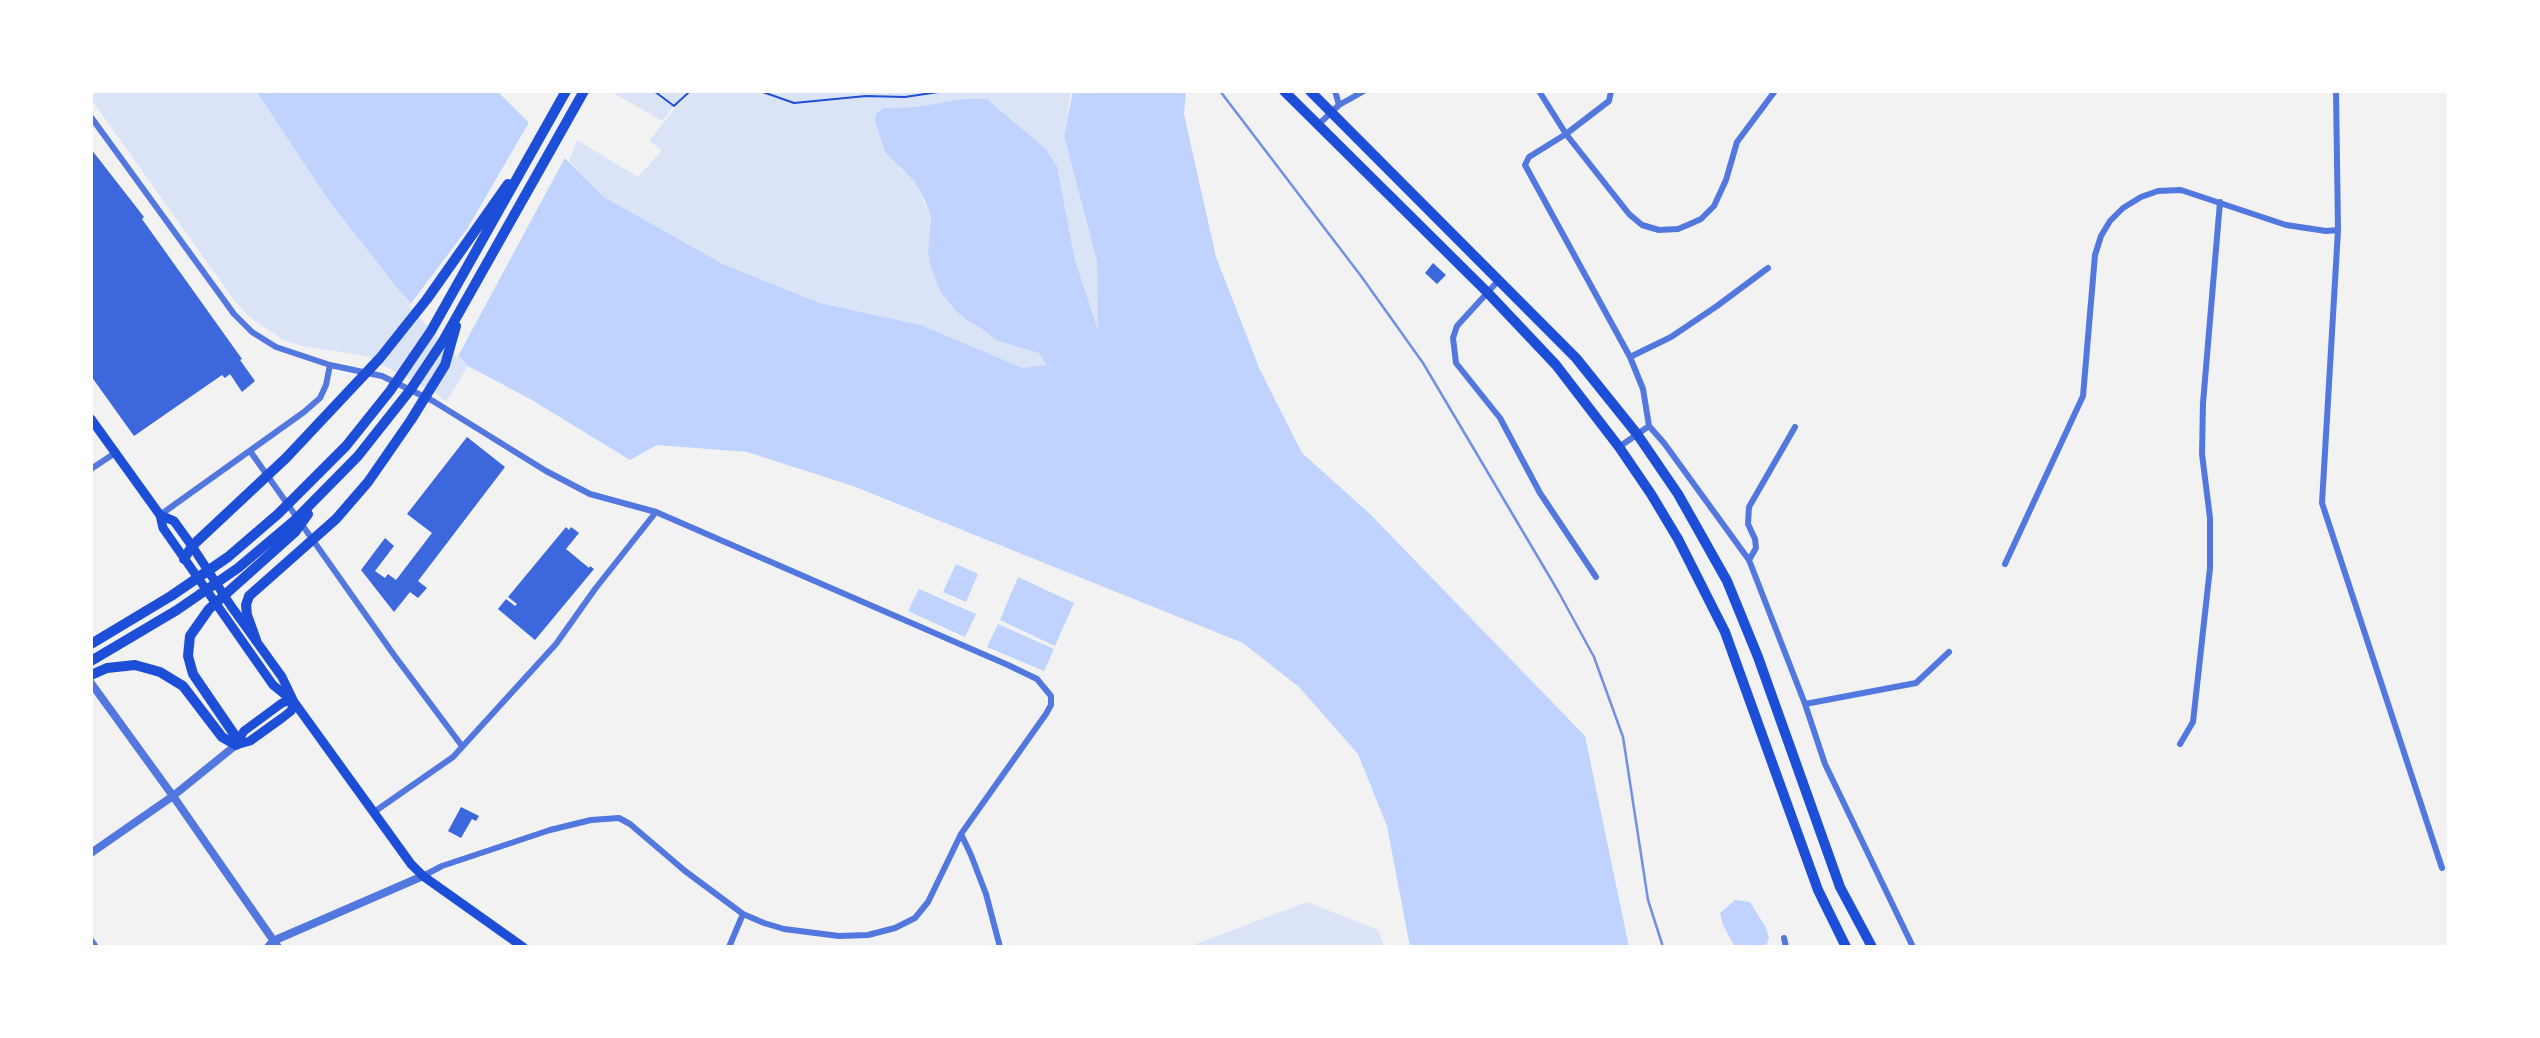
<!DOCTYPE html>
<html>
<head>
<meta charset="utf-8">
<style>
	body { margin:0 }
	#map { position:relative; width:2540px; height:1038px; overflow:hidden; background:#f2f2f2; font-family:"Sofia Sans Condensed",sans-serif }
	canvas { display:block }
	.frame { position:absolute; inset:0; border:93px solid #fff; pointer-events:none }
</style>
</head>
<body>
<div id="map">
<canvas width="2540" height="1038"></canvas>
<div class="frame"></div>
</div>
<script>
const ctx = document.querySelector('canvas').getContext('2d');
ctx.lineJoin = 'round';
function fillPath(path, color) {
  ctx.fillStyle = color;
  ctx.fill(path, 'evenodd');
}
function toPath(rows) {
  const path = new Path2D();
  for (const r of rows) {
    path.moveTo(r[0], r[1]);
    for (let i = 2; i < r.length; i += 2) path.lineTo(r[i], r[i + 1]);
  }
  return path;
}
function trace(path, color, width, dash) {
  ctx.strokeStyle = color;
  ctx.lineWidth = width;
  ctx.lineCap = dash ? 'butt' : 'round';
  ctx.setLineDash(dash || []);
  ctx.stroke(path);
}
fillPath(toPath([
	[91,91,256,91,329,201,398,289,468,366,446,402,437,394,366,356,301,346,284,340,249,317,234,300,91,99],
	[610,91,686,91,662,121],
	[689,91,1071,91,1064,136,1097,261,1099,333,1075,260,1057,166,1046,149,987,99,963,99,916,107,884,108,899,167,915,182,931,217,928,251,930,265,940,291,967,321,982,329,998,341,1039,353,1046,366,1023,368,921,325,820,303,723,264,604,197,569,161,577,140,638,177,662,150,649,141],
	[1307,902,1378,930,1384,947,1188,947]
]), '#dbe4f7');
fillPath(toPath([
	[256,91,497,91,604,197,723,264,820,303,921,325,1023,368,1046,365,1039,353,998,341,982,329,968,321,955,310,940,291,930,265,928,251,931,217,926,203,915,182,885,152,875,120,876,114,884,108,916,107,963,99,987,99,1046,149,1057,166,1075,260,1098,330,1097,261,1064,136,1073,91,1186,91,1184,114,1216,257,1260,370,1302,453,1370,514,1585,736,1629,947,1410,947,1387,826,1358,754,1299,687,1243,643,853,486,747,452,657,445,630,460,532,400,468,366,398,289,329,201],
	[956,564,978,574,966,602,943,592],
	[1018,577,1074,603,1055,646,1000,620],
	[919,589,976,614,965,637,908,611],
	[998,624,1054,649,1044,671,987,647],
	[1735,900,1750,902,1765,926,1769,937,1766,947,1735,947,1723,925,1720,913]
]), '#bfd3fe');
fillPath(toPath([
	[531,119,567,154,457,358,409,306,467,229]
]), '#f2f2f2');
fillPath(toPath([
	[91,149,144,217,142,219,242,359,240,360,255,381,242,392,230,374,225,378,222,375,134,436,91,376],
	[1433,263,1446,275,1437,284,1425,273],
	[467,437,505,467,418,581,427,588,418,598,410,592,394,612,361,570,385,538,394,546,375,571,385,578,388,574,396,580,432,533,407,514],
	[566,527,569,530,571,527,579,533,566,549,589,568,590,566,594,569,535,640,498,609,506,599,515,606,517,604,508,597],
	[461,807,479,816,476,821,472,819,461,838,448,831]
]), '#3d67dc');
trace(toPath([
	[654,91,674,106,690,91],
	[760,91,794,103,866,96,905,97,945,91]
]), '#1d4ed8', 2);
trace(toPath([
	[1335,91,1339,105],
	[1539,91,1566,134,1629,214,1642,225,1659,230,1678,229,1690,224,1701,219,1714,206,1726,180,1737,142,1775,91],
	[1611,91,1609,101,1566,134,1529,157,1525,165,1630,357,1643,389,1649,426],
	[2336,91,2338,230,2322,503,2442,868],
	[91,117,234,314,252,332,276,347,330,365,382,376,433,401,546,471,590,494,656,512,1008,665,1037,679,1051,696,1051,705,1046,714,961,834,928,902,915,918,895,928,868,935,839,936,784,929,764,923,743,914,685,871,630,824,619,818,591,820,550,830,442,866,423,876],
	[1319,124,1339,105,1364,91],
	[1498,281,1457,326,1453,338,1456,363,1500,418,1540,493,1596,577],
	[1630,357,1671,337,1717,306,1768,268],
	[1649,426,1664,443,1749,560,1805,704,1825,764,1913,947],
	[1619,447,1649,426],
	[250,451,394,655,462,746],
	[91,469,115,453],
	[160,515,304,412,320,398,326,385,330,365],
	[1749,560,1756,548,1755,539,1748,524,1749,507,1795,427],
	[2005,564,2083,396,2095,255,2101,236,2110,221,2123,208,2141,197,2158,191,2181,190,2286,225,2326,231,2338,230],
	[1805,704,1916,683,1949,652],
	[2180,744,2193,722,2210,568,2210,518,2202,454,2203,403,2220,202],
	[374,812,453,757,556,644,595,589,656,512],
	[961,834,971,855,986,894,1000,947],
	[1784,938,1786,947],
	[91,940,96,947],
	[729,947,743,914]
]), '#5277de', 6);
trace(toPath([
	[91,683,173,796,278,947],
	[91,853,173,796,236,745],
	[268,947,273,941,423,876]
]), '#5277de', 8);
trace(toPath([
	[91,419,160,515,163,528,273,685,294,702,411,864,423,876,523,947],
	[160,515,174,521,192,546,231,606,282,677,294,702],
	[236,744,244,731,282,703,288,701,293,702],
	[236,745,250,741,282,718,291,711,294,702]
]), '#1d4ed8', 9);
trace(toPath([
	[1284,91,1487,292,1556,365,1619,447,1651,494,1678,539,1725,632,1818,890,1846,947],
	[1310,91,1576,358,1637,434,1678,494,1727,581,1758,657,1840,887,1872,947]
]), '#1d4ed8', 10);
trace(toPath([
	[184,559,192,546,286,458,380,358,427,299,508,184],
	[256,640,247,615,246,605,249,596,336,519,368,482,411,420,445,365,456,326],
	[91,644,171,596,228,557,278,514,346,446,390,391,431,331,566,91],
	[91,661,177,610,238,568,295,520,358,456,411,389,443,341,584,91],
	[91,675,107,668,135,665,160,672,183,686,222,737,236,745,236,737,193,674,188,656,190,636,209,609,295,532,308,514]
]), '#1d4ed8', 10);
trace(toPath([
	[1220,91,1361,276,1423,363,1558,591,1594,657,1623,737,1648,900,1663,947]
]), '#7290e2', 2.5);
</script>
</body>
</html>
